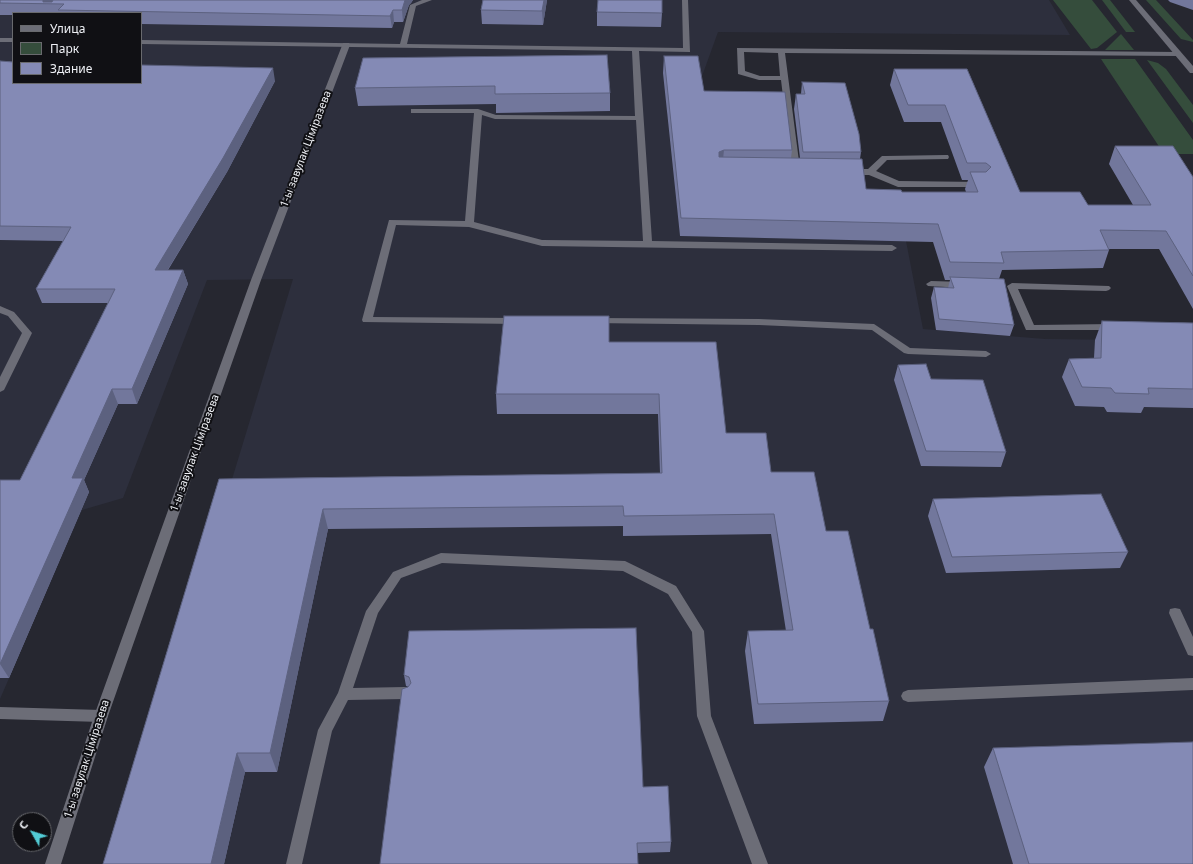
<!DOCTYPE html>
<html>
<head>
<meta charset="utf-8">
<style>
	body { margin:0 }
	#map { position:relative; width:1193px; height:864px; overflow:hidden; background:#262730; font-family:"Noto Sans",sans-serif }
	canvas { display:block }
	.legend { position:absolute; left:12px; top:12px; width:130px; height:72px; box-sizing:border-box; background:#101014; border:1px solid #696a6e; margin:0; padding:5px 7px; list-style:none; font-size:12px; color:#eef0f5 }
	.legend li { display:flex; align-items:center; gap:8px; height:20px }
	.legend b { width:20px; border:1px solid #696a6e }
	.north { position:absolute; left:12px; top:812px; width:40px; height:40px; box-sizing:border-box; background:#101014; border:1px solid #696a6e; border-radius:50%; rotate:309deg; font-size:11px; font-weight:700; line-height:16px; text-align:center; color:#eef0f5 }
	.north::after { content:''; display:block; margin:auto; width:14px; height:18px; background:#52ccd6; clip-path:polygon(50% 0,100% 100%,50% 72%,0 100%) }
</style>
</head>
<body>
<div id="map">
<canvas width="1193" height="864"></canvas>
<ul class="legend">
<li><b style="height:5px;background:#6c6d77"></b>Улица</li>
<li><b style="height:11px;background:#354d3c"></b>Парк</li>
<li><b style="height:11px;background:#848ab5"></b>Здание</li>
</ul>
<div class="north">С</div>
</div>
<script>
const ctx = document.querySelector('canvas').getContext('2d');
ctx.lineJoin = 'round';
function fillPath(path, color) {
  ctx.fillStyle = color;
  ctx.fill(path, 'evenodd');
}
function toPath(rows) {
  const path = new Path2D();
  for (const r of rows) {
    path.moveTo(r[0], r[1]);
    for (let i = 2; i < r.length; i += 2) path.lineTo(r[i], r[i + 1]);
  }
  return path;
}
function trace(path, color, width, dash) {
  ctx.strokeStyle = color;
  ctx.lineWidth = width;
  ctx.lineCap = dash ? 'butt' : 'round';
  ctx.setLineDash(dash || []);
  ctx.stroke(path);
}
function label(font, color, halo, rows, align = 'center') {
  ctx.font = font + ' "Noto Sans",sans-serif';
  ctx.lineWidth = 4;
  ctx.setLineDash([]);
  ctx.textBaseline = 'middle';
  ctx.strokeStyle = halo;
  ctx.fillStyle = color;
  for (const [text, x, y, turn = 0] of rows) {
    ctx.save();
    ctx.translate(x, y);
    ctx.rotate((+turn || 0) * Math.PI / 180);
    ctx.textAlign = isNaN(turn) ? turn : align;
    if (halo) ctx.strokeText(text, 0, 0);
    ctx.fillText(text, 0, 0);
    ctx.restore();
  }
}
fillPath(toPath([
	[0,0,1049,0,1070,35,718,32,701,79,667,113,680,236,906,241,923,329,1045,339,1193,341,1193,864,119,864,226,499,293,279,207,280,123,498,82,510,0,699],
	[13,13,141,13,141,83,13,83]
]), '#2d2f3d');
fillPath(toPath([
	[1053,0,1092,0,1117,32,1097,48,1091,49],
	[1102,0,1110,0,1135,32,1126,32],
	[1146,0,1156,0,1193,40,1193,42,1181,39],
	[1121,34,1134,50,1105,50],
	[1101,59,1135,59,1193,140,1193,154,1164,154],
	[1147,60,1158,63,1166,69,1193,105,1193,123]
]), '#354d3c');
fillPath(toPath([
	[422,0,432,0,416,6,407,44,683,48,682,0,688,0,690,52,639,51,652,241,892,245,897,248,892,251,542,246,469,227,396,225,373,317,518,318,523,321,518,324,363,322,362,320,389,220,465,221,474,113,411,113,411,109,478,109,496,115,635,116,632,51,141,44,141,40,400,44,410,5,422,0],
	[482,115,495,119,636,120,643,241,542,240,474,222,482,115],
	[0,38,13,38,13,42,0,42,0,38],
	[737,48,1178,52,1182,54,1178,56,785,53,800,169,802,171,796,174,792,171,781,80,759,80,738,74,737,48],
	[744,52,778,53,780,76,760,76,745,71,744,52],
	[945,155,948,155,949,157,948,159,887,160,876,171,899,181,981,182,985,185,984,187,898,187,869,175,849,175,845,172,849,169,868,169,882,156,885,156,945,155],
	[931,281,964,282,969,285,964,288,928,286,926,284,931,281],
	[1012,283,1109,286,1111,288,1109,290,1106,291,1018,289,1034,325,1114,324,1119,327,1114,330,1026,330,1007,286,1012,283],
	[0,306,14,312,32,333,5,388,4,390,0,392,0,377,22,333,8,316,0,313,0,306],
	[595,318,759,319,874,324,910,348,986,351,991,354,986,357,908,354,904,353,872,330,759,325,591,323,590,321,591,319,595,318],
	[441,553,625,561,676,586,704,631,711,716,768,864,752,864,697,716,692,632,668,594,623,571,442,563,401,578,378,613,353,688,405,687,410,689,412,693,410,697,405,699,348,700,332,731,302,864,286,864,318,730,338,693,366,611,393,572,441,553],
	[1175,608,1180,609,1193,637,1193,656,1188,655,1169,613,1170,609,1175,608],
	[1193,678,1193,690,908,702,903,700,901,696,903,692,908,690,1193,678],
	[0,707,101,710,106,712,108,716,106,720,101,722,0,719,0,707]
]), '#6c6d77');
fillPath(toPath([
	[343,43,349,43,350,45,261,280,108,716,61,864,45,864,94,716,251,280,343,43]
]), '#6c6d77');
fillPath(toPath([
	[1129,0,1136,0,1193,66,1193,73,1190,73,1129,0]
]), '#6c6d77');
fillPath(toPath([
	[0,0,413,0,411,3,409,5,403,22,394,22,392,28,141,24,141,13,13,13,13,15,0,15],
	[483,0,547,0,543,25,482,24,481,10],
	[1168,0,1193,0,1193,10,1170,2],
	[597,12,662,13,661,27,597,26],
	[607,55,610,93,610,111,496,113,496,104,358,106,355,88],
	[664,56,704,91,792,150,791,158,800,158,794,109,796,94,801,94,802,82,861,152,860,159,866,189,902,192,966,192,965,189,968,180,962,180,941,122,904,122,890,85,894,69,967,69,1020,192,1088,205,1133,205,1109,164,1115,146,1193,177,1193,309,1159,249,1109,249,1109,250,1103,268,1002,270,999,279,1014,325,1010,336,936,330,931,298,934,287,948,288,950,280,945,280,933,242,680,236,663,73],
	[0,61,275,81,227,172,168,270,183,270,188,284,137,404,118,404,84,480,89,492,9,678,0,678,0,480,20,480,108,303,42,303,36,289,63,241,0,240],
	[1102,321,1193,323,1193,408,1144,407,1141,413,1107,412,1104,407,1075,406,1062,377,1069,359,1094,358,1095,340],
	[609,342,726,433,771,472,826,531,870,629,889,701,883,721,754,724,745,651,748,631,786,631,771,534,623,536,623,526,328,529,277,772,245,772,224,864,103,864,219,479,660,473,658,414,497,414,496,394],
	[898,365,931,379,1006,452,1001,467,921,466,894,380],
	[933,499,1128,552,1120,568,946,573,928,516],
	[404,675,643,787,671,842,670,852,637,853,409,687,406,686],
	[993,748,1193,864,1013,864,984,767]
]), '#72779c');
fillPath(toPath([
	[43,0,57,0,54,3,43,2],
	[405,0,413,0,411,3,409,5,403,22,402,10],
	[544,0,547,0,543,25,542,11],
	[393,10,394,22,392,28,390,16],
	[273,68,275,81,227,172,159,284,155,270],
	[724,150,722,168,718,169,719,152],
	[183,270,188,284,137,404,132,389],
	[112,389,118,404,84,480,89,492,9,678,0,664,72,478],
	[323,509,328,529,277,772,270,753],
	[237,753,245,772,224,864,211,864]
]), '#5c617f');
const building = toPath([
	[0,0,43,0,43,2,52,2,53,0,405,0,402,10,393,10,390,16,58,10,64,4,0,3,0,0],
	[483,0,544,0,542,11,481,10,483,0],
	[598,0,662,0,662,13,597,12,598,0],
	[607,55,610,93,495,94,495,86,355,88,363,58,607,55],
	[664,56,698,56,704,91,785,92,792,150,724,150,719,152,719,157,862,159,866,189,901,190,902,192,978,192,970,172,986,172,991,167,986,163,967,163,945,105,908,105,894,69,967,69,1020,192,1080,192,1088,205,1151,205,1115,146,1173,146,1193,177,1193,276,1166,231,1100,230,1109,250,1001,252,1004,263,950,262,938,224,681,218,664,56],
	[0,61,13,62,13,83,141,83,141,65,273,68,223,158,155,270,183,270,132,389,112,389,72,478,83,478,0,664,0,480,20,480,115,289,36,289,71,227,0,226,0,61],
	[802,82,845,83,859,134,861,152,803,152,796,94,805,94,802,82],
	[950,277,1004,279,1014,325,939,319,934,287,954,288,950,277],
	[504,316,609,316,609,342,716,342,726,433,766,433,771,472,814,472,826,531,848,531,870,629,873,629,889,701,758,704,748,631,793,630,774,514,624,516,623,506,323,509,270,753,237,753,211,864,103,864,219,479,662,473,659,394,496,394,504,316],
	[1102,321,1193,323,1193,389,1148,388,1149,394,1115,393,1111,388,1082,387,1069,359,1101,358,1102,321],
	[926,364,931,379,983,380,1006,452,926,451,898,365,926,364],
	[1101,494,1128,552,952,557,933,499,1101,494],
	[636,628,643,787,668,786,671,842,637,843,638,864,380,864,402,689,408,687,411,683,409,677,404,675,409,631,636,628],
	[1193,742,1193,864,1029,864,993,748,1193,742]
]);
fillPath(building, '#848ab5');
trace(building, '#5c617f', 1);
label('11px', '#eef0f5', '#101014', [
	["1-ы завулак Ціміразева",306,149,-69],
	["1-ы завулак Ціміразева",195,453,-70],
	["1-ы завулак Ціміразева",87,759,-72]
]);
</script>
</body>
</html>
